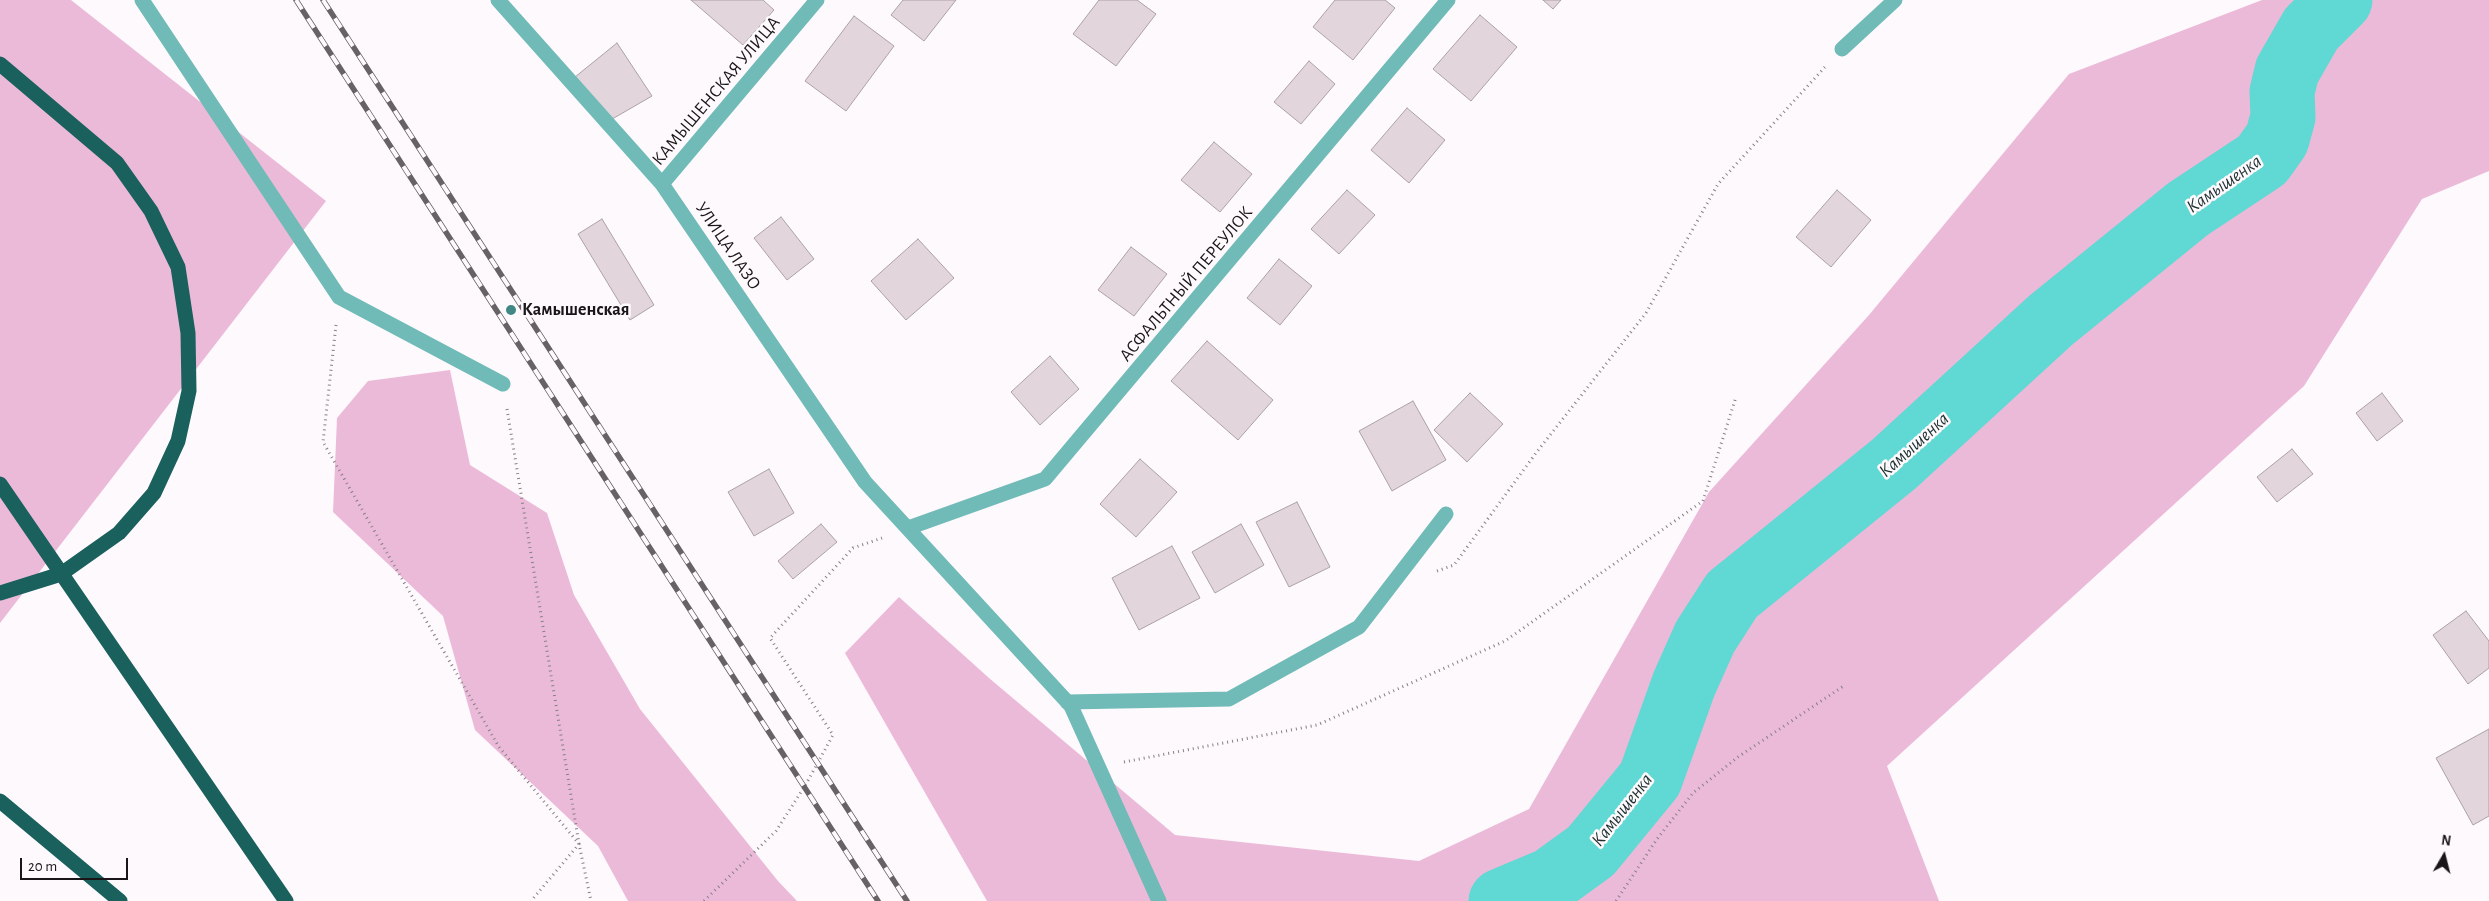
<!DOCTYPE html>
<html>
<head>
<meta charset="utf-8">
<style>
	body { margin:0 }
	#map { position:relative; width:2489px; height:901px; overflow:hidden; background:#fef9fc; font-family:"Alegreya Sans",sans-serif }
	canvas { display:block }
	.north { position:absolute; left:2419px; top:831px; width:50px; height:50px; -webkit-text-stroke:4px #fef9fc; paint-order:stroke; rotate:8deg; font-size:14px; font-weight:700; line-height:20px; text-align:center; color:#191518 }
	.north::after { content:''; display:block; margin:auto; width:18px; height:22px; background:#191518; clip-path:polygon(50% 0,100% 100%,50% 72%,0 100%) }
	.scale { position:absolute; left:20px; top:858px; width:108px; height:22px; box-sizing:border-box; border:2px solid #191518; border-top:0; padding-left:6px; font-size:15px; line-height:18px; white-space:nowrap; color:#191518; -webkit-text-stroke:4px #fef9fc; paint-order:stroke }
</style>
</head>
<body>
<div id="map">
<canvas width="2489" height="901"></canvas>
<div class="north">N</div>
<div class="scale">20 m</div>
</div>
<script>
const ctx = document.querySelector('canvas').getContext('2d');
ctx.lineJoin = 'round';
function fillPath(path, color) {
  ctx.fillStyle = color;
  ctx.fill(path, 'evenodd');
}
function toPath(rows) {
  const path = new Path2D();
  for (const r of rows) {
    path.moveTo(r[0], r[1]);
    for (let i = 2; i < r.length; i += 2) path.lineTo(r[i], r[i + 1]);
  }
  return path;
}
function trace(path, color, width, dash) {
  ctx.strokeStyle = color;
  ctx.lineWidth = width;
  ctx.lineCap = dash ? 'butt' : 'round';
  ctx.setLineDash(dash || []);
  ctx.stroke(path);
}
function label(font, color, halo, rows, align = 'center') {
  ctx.font = font + ' "Alegreya Sans",sans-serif';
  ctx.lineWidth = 5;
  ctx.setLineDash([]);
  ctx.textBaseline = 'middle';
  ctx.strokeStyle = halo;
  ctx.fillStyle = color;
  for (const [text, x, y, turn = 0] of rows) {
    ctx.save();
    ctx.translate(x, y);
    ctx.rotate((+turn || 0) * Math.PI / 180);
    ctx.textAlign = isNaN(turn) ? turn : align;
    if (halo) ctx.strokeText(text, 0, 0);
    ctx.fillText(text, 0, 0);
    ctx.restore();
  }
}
fillPath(toPath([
	[0,0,71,0,326,201,0,623],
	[2262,0,2489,0,2489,171,2422,199,2304,386,1887,766,1939,901,987,901,845,653,899,597,989,678,1175,835,1419,861,1529,809,1709,492,1869,315,2069,74],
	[450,370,470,465,547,513,574,595,640,709,778,881,797,901,628,901,598,846,475,730,443,616,333,512,337,418,368,381]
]), '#ecbad9');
trace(toPath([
	[1501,901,1551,880,1591,851,1650,779,1684,684,1705,637,1732,595,1894,464,2051,320,2188,209,2262,160,2277,139,2283,117,2282,92,2287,71,2311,29,2340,0]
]), '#60d8d3', 65);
const building = toPath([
	[691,0,763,0,774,10,743,45,691,0],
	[903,0,956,0,924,41,891,15,903,0],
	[1099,0,1137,0,1156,14,1116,66,1073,34,1099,0],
	[1335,0,1385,0,1395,8,1353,60,1313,27,1335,0],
	[1543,0,1561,0,1553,9,1543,0],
	[1480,15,1517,47,1471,101,1433,69,1480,15],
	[854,16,894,46,846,111,805,81,854,16],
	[617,43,652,96,607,122,575,77,617,43],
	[1309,61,1335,84,1301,124,1274,102,1309,61],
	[1407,108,1445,140,1409,183,1371,150,1407,108],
	[1214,142,1252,174,1220,212,1181,180,1214,142],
	[1347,190,1375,215,1339,254,1311,229,1347,190],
	[1837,190,1871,220,1831,267,1796,237,1837,190],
	[781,217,814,259,787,280,754,238,781,217],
	[602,219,654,305,630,320,578,234,602,219],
	[918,239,954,278,906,320,871,281,918,239],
	[1131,247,1167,274,1134,316,1098,290,1131,247],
	[1279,259,1312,286,1280,325,1247,298,1279,259],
	[1207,341,1273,400,1238,440,1171,381,1207,341],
	[1050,356,1079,389,1040,425,1011,392,1050,356],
	[1470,393,1503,424,1467,462,1434,430,1470,393],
	[2382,393,2403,421,2377,441,2356,413,2382,393],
	[1413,401,1446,460,1392,491,1359,431,1413,401],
	[2292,449,2313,474,2277,502,2257,477,2292,449],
	[1140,459,1177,492,1136,537,1100,504,1140,459],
	[769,469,794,513,754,536,728,492,769,469],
	[1297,502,1330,567,1289,587,1256,522,1297,502],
	[821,524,837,542,793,579,778,561,821,524],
	[1241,524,1264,565,1215,593,1192,552,1241,524],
	[1172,546,1200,598,1139,630,1112,578,1172,546],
	[2466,611,2489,641,2489,668,2468,684,2433,635,2466,611],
	[2489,729,2489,816,2473,825,2436,758,2489,729]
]);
fillPath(building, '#e2d5dc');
trace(building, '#aca0a7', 1);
trace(toPath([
	[336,325,323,442,499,747,579,844,531,901],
	[507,409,579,844,591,901],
	[1437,571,1454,565,1536,453,1646,313,1718,184,1825,67],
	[1124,762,1317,725,1505,641,1703,501,1736,397],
	[704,901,776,831,805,786,833,735,770,638,853,548,882,538],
	[1616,901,1657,839,1693,793,1738,757,1845,685]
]), '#858184', 3, [1, 4]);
trace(toPath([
	[142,0,339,297,503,384],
	[498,0,662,184,865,482,1071,706,1159,901],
	[1842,49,1895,0],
	[662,184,817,0],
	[908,528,1045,479,1448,0],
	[1067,702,1229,699,1359,627,1446,514]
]), '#70bbb7', 15);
trace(toPath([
	[0,64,117,163,151,211,178,267,188,333,189,391,178,441,154,493,119,533,61,574,0,593],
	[0,484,286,901],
	[0,801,120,901]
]), '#1a605d', 15);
const rail = toPath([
	[296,0,878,901],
	[323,0,907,901]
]);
trace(rail, '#666265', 5.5);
trace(rail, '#fef9fc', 4, [11]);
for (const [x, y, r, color] of [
	[511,310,6,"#418885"]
]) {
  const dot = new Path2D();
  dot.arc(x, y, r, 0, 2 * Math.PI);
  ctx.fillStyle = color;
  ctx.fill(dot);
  trace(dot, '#fef9fc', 2);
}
label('18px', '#191518', '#fef9fc', [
	["КАМЫШЕНСКАЯ УЛИЦА",716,91,-50],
	["УЛИЦА ЛАЗО",728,246,56],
	["АСФАЛЬТНЫЙ ПЕРЕУЛОК",1186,284,-50]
]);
label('bold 18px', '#191518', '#fef9fc', [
	["Камышенская",522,310]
], 'left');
label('italic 19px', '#1b302f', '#fef9fc', [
	["Камышенка",2224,184,-35],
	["Камышенка",1914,445,-42],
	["Камышенка",1622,810,-52]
]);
</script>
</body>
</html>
